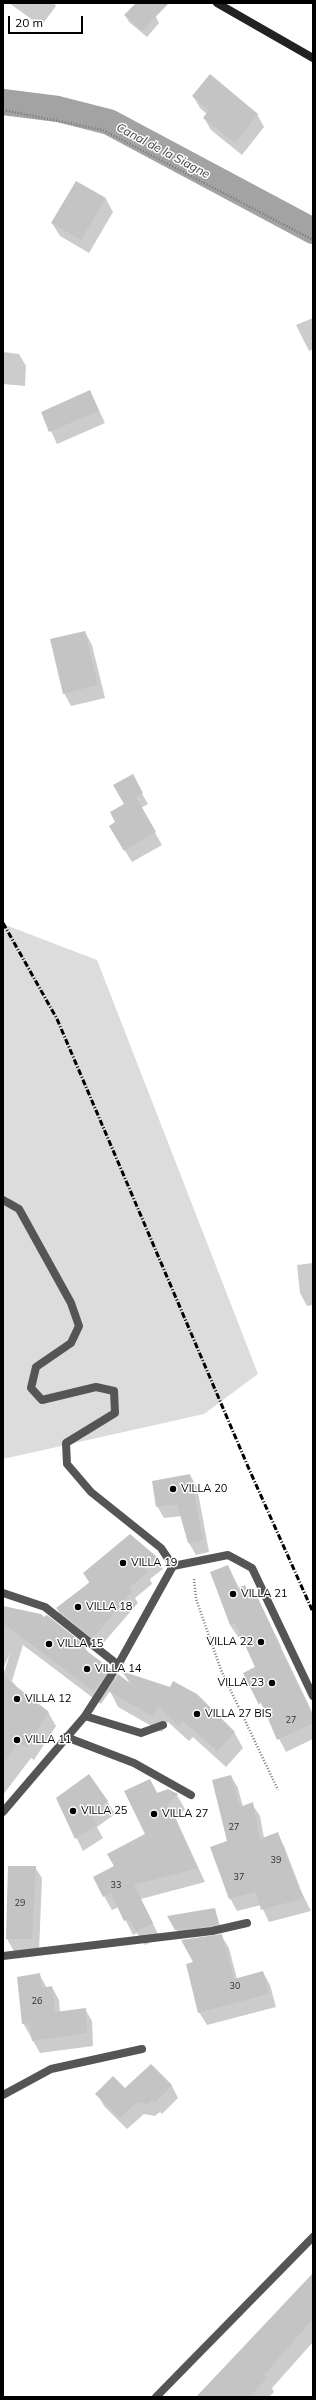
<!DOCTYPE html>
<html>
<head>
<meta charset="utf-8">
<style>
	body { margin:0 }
	#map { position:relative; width:316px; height:2400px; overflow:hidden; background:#fff; font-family:Mulish,sans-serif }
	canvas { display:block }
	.frame { position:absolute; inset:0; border:4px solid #000; pointer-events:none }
	.scale { position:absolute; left:8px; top:16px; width:75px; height:18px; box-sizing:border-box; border:2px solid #000; border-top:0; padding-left:5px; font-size:12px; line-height:14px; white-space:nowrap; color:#000; -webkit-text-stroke:3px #fff; paint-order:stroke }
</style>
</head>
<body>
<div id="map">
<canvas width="316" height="2400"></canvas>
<div class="frame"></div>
<div class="scale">20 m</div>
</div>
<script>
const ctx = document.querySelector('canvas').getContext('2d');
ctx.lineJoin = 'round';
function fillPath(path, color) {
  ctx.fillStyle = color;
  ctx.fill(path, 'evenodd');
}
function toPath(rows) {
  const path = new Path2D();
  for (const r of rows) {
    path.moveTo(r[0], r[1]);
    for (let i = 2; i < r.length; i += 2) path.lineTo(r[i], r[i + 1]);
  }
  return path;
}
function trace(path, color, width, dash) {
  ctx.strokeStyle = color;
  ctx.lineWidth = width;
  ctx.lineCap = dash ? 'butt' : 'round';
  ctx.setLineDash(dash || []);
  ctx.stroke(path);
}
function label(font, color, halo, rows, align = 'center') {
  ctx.font = font + ' Mulish,sans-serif';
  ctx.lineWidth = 3;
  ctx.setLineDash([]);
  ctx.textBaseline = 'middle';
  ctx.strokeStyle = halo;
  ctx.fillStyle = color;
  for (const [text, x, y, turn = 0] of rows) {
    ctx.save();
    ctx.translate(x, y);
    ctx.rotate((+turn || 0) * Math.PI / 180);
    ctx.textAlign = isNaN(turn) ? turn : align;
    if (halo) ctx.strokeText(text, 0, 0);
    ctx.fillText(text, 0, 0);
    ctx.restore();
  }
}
fillPath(toPath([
	[3,924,97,960,258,1374,204,1414,3,1459]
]), '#dcdcdc');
fillPath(toPath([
	[9,3,54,3,56,6,41,26],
	[137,3,140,3,156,17,159,23,147,37,129,22,125,15],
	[193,96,257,114,264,127,242,155,211,130,204,118,207,114,200,108],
	[76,183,106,199,113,212,89,253,60,236,52,223],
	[313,318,313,349,309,351,296,325],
	[3,352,19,354,26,366,25,386,3,384],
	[90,391,105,423,57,444,45,418],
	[85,632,92,645,105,698,71,706,64,693],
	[132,776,148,804,141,808,162,845,132,862,117,838,116,822,125,804],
	[313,1263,313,1305,307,1306,300,1293,297,1265],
	[190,1475,197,1487,209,1552,196,1555,189,1543,182,1516,164,1518,157,1506],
	[130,1536,156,1558,163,1569,150,1579,152,1584,135,1598,138,1603,99,1648,63,1619,57,1609,90,1584,84,1574],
	[228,1566,239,1588,245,1587,251,1597,256,1595,313,1714,313,1739,286,1752,245,1673,257,1668,242,1636,238,1637,230,1625],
	[3,1607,85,1647,89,1654,109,1669,116,1680,130,1684,123,1672,234,1732,243,1748,226,1767,193,1737,189,1741,168,1722,162,1732,118,1707,110,1691,101,1704,23,1645,12,1681,20,1691,48,1712,56,1726,34,1760,31,1758,3,1795,3,1676,10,1653,3,1669],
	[231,1776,238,1788,243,1807,252,1804,260,1816,264,1838,277,1833,284,1846,302,1893,311,1911,269,1922,261,1905,237,1911,230,1898,228,1841],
	[150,1780,158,1794,177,1795,185,1809,176,1819,205,1882,141,1899,160,1938,145,1945,137,1933,133,1935,119,1907,112,1910,104,1896,115,1866,147,1834],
	[57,1798,107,1801,115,1814,97,1827,103,1838,83,1851],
	[35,1867,42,1878,39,1951,14,1951,7,1939],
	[214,1909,222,1931,180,1936,169,1917],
	[221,1935,229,1948,237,1979,263,1972,270,1985,276,2007,207,2025,199,2012,194,1963],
	[39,1974,47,1988,52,1987,59,2000,60,2013,85,2009,92,2021,93,2046,40,2053,23,2023],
	[151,2066,172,2086,178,2098,162,2114,160,2112,155,2116,144,2114,127,2129,104,2106,97,2094,125,2090],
	[313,2275,313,2342,272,2388,274,2392,269,2397,197,2397]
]), '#0003');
trace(toPath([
	[3,102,58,109,109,122,313,231]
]), '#a3a3a3', 26);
fillPath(toPath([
	[136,3,169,3,142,31,124,15],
	[210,74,258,114,235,143,203,118,209,110,192,96],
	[76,181,106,198,81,240,51,223],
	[90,390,99,411,49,432,41,412],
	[85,631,98,685,63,694,50,639],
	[133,774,143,793,124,804,113,785],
	[136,797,156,832,124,851,109,826,115,822,110,812],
	[190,1474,203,1540,188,1543,177,1504,156,1507,152,1481],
	[130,1534,157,1557,144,1568,147,1573,129,1588,132,1591,93,1638,56,1608,90,1582,83,1573],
	[228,1565,238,1588,245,1585,250,1597,256,1594,281,1647,280,1648,313,1715,313,1723,277,1740,261,1702,259,1705,243,1673,255,1667,235,1623,230,1625,210,1572],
	[3,1606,41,1614,44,1617,47,1615,86,1646,84,1649,110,1668,98,1685,93,1691,3,1623],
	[121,1671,170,1687,173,1681,197,1694,235,1732,217,1751,183,1721,179,1726,159,1707,152,1716,108,1691,118,1674,135,1687],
	[3,1676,49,1712,26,1747,19,1742,3,1764],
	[89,1774,108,1801,90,1814,97,1825,75,1839,56,1798],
	[231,1775,240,1807,253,1802,260,1839,278,1832,295,1879,304,1898,261,1910,256,1892,229,1899,210,1847,227,1841,212,1780],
	[150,1779,157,1793,168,1789,178,1794,168,1804,198,1868,134,1885,153,1923,136,1932,129,1919,124,1921,111,1893,103,1897,93,1877,114,1866,107,1854,145,1834,124,1791],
	[8,1866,36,1866,32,1939,6,1939],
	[215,1908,219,1924,211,1926,175,1930,167,1916],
	[222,1934,234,1979,263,1971,269,1994,198,2013,186,1964,193,1962,181,1940],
	[40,1973,42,1988,52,1986,55,2012,86,2008,87,2033,32,2041,29,2023,22,2024,17,1977],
	[151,2064,172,2085,155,2103,153,2100,148,2104,137,2102,120,2118,95,2094,113,2076,125,2088],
	[313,2273,313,2319,264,2375,267,2378,249,2397,196,2397]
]), '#c4c4c4');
trace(toPath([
	[3,110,103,130,313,240],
	[194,1579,196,1599,221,1670,278,1790]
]), '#777', 2.5, [1, 2]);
trace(toPath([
	[3,1200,19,1209,71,1303,79,1326,71,1343,36,1367,31,1388,42,1400,96,1387,114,1391,115,1413,66,1443,67,1464,91,1492,161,1548,173,1566],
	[3,1593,45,1607,118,1665],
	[3,1956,212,1931,247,1923],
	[3,2095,51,2069,142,2049]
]), '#555', 8);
trace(toPath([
	[85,1716,141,1733,163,1725],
	[66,1737,134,1763,191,1795],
	[3,1812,85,1716,118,1665,173,1566,228,1555,252,1568,313,1696],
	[156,2397,313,2237]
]), '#555', 8);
trace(toPath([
	[217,3,313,58]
]), '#222', 8);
trace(toPath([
	[3,923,57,1019,249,1469,313,1612]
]), '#000', 3, [6, 2, 1, 2]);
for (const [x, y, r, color] of [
	[173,1489,4,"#000"],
	[123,1563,4,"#000"],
	[233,1594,4,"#000"],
	[78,1607,4,"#000"],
	[261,1642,4,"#000"],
	[49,1644,4,"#000"],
	[87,1669,4,"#000"],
	[272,1683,4,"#000"],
	[17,1699,4,"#000"],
	[197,1714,4,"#000"],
	[17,1740,4,"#000"],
	[73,1811,4,"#000"],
	[154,1814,4,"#000"]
]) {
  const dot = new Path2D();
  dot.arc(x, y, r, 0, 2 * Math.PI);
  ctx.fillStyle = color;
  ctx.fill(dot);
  trace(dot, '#fff', 1.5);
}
label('9px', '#313131', null, [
	["27",291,1720],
	["27",234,1827],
	["39",276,1860],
	["37",239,1877],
	["33",116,1885],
	["29",20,1903],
	["30",235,1986],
	["26",37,2001]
]);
label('11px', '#000', '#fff', [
	["VILLA 20",181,1489],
	["VILLA 19",131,1563],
	["VILLA 21",241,1594],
	["VILLA 18",86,1607],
	["VILLA 22",253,1642,"right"],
	["VILLA 15",57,1644],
	["VILLA 14",95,1669],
	["VILLA 23",264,1683,"right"],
	["VILLA 12",25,1699],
	["VILLA 27 BIS",205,1714],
	["VILLA 11",25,1740],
	["VILLA 25",81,1811],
	["VILLA 27",162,1814]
], 'left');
label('italic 12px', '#444', '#fff', [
	["Canal de la Siagne",163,151,28]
]);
</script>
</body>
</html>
